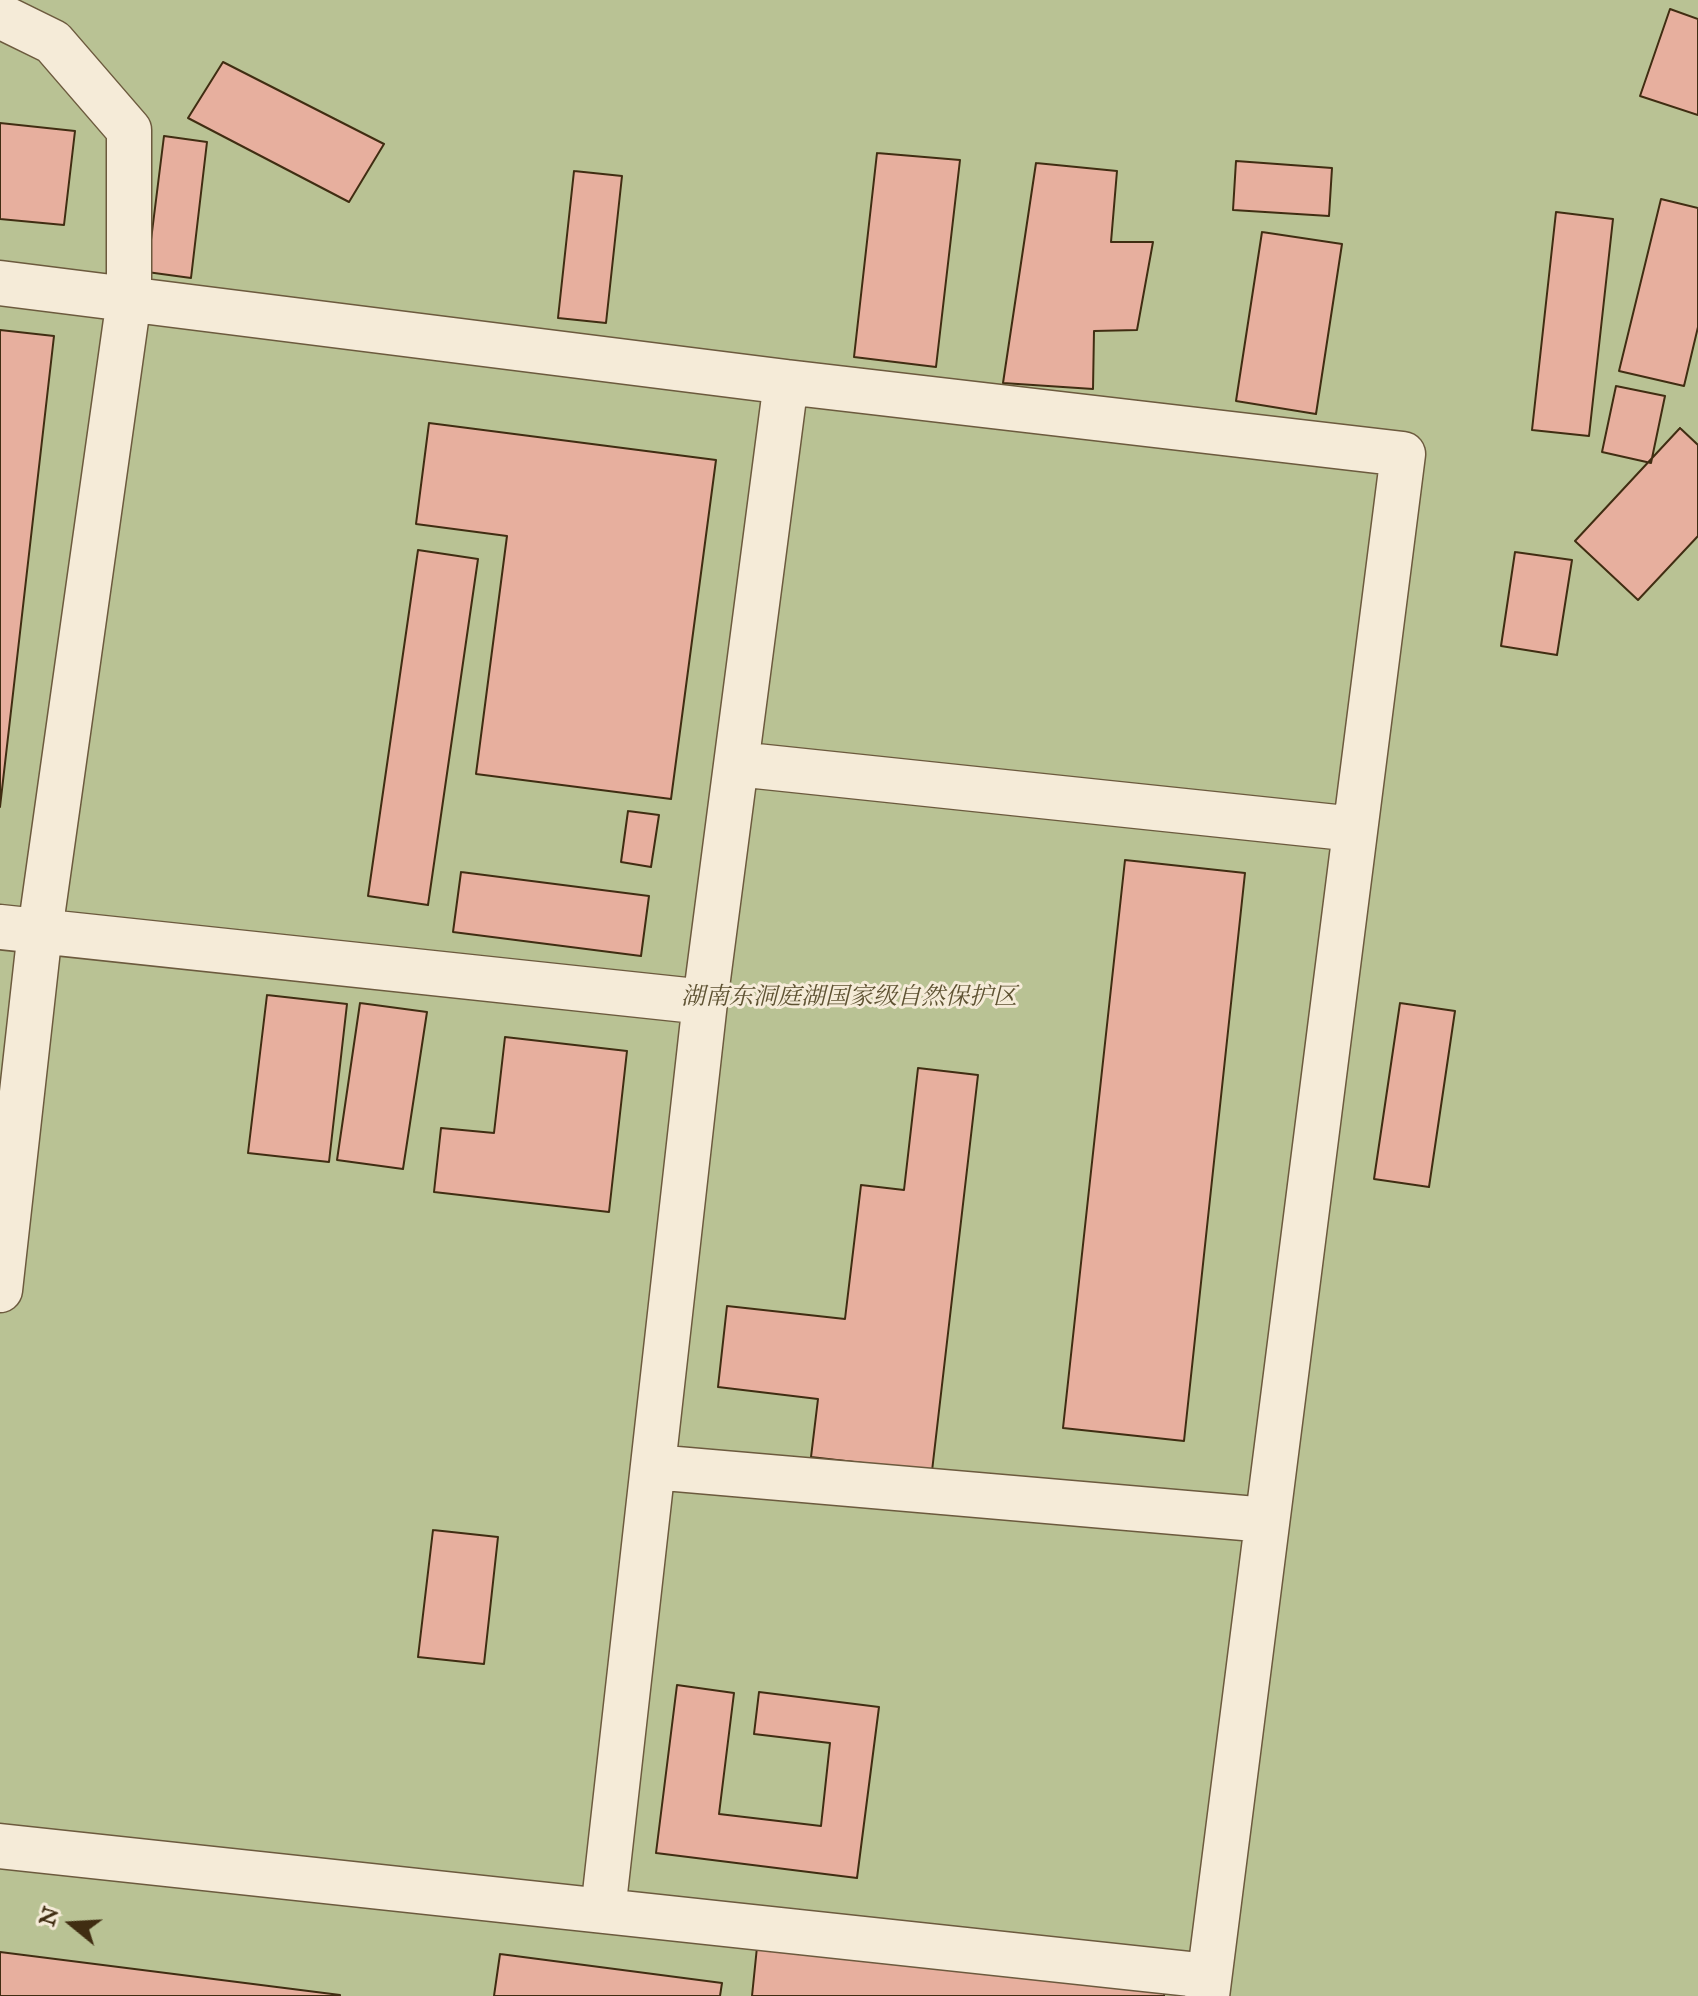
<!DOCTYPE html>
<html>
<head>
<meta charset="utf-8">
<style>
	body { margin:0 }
	#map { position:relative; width:1698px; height:1996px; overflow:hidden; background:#f0e0c3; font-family:"IM FELL Great Primer",serif }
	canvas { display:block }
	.north { position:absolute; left:32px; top:1884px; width:80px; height:80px; -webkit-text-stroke:6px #f5ebd8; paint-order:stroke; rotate:288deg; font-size:22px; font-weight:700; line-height:32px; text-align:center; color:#402d12 }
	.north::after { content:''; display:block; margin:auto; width:28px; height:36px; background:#402d12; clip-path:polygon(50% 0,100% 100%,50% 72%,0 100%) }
</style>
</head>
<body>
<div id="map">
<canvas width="1698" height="1996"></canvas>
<div class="north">N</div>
</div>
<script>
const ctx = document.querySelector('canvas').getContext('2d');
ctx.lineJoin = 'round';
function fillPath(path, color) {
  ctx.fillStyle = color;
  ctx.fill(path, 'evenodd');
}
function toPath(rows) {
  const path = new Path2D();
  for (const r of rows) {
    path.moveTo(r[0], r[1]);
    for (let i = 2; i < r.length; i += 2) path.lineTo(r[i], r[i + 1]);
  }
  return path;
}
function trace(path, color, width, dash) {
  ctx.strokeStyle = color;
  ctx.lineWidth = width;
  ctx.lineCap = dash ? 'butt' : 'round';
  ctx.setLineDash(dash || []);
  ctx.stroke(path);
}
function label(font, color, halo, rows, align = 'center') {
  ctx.font = font + ' "IM FELL Great Primer","Noto Serif SC",serif';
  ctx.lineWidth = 6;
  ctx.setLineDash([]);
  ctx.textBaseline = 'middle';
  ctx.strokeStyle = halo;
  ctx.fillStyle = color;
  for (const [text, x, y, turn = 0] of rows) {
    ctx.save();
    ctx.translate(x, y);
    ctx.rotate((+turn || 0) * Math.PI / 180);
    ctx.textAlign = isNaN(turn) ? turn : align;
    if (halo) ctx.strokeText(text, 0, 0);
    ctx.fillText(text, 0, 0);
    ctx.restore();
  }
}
fillPath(toPath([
	[0,0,1698,0,1698,1996,0,1996]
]), '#b9c294');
const building = toPath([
	[1670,9,1698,19,1698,115,1640,96,1670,9],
	[223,62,384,144,349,202,188,118,223,62],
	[0,123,75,131,64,225,0,219,0,123],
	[164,136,207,142,191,278,147,272,164,136],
	[877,153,960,160,936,367,854,357,877,153],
	[1236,161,1332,168,1329,216,1233,210,1236,161],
	[1036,163,1117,171,1111,242,1153,242,1137,330,1094,331,1093,389,1003,383,1036,163],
	[574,171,622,176,606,323,558,318,574,171],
	[1661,199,1698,208,1698,327,1684,386,1619,371,1661,199],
	[1556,212,1613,219,1589,436,1532,430,1556,212],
	[1262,232,1342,244,1316,414,1236,401,1262,232],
	[0,330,54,336,0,807,0,330],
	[1616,386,1665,396,1651,463,1602,452,1616,386],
	[429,423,716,460,671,799,476,774,507,536,416,524,429,423],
	[1680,428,1698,445,1698,536,1638,600,1575,541,1680,428],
	[418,550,478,559,428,905,368,896,418,550],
	[1515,552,1572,560,1557,655,1501,646,1515,552],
	[628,811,659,815,651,867,621,862,628,811],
	[1125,860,1245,873,1184,1441,1063,1428,1125,860],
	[461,872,649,896,641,956,453,932,461,872],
	[267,995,347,1004,329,1162,248,1153,267,995],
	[360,1003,427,1012,403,1169,337,1160,360,1003],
	[1400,1003,1455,1011,1429,1187,1374,1179,1400,1003],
	[505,1037,627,1051,609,1212,434,1192,441,1128,494,1133,505,1037],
	[918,1068,978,1075,932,1471,811,1457,818,1399,718,1387,727,1306,845,1319,861,1185,904,1190,918,1068],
	[433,1530,498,1537,484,1664,418,1657,433,1530],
	[677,1685,734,1693,719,1814,821,1826,830,1743,754,1734,759,1692,879,1707,857,1878,656,1853,677,1685],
	[757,1947,1165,1987,1164,1996,752,1996,757,1947],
	[0,1952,340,1995,340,1996,0,1996,0,1952],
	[500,1954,722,1983,720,1996,494,1996,500,1954]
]);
fillPath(building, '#e7af9e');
trace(building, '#402d12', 2);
const minor = toPath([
	[0,16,53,42,129,130,129,299,40,931,0,1290],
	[0,283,786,382,1403,454,1207,1996],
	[737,764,1355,829],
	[0,927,705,1002],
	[653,1467,1267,1520],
	[0,1846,1209,1976],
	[603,1911,705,1002,786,382]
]);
trace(minor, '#6c5a3e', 47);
trace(minor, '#f5ebd8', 44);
label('italic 24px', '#5e5232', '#f5ebd8', [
	["湖南东洞庭湖国家级自然保护区",849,998]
]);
</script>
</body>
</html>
